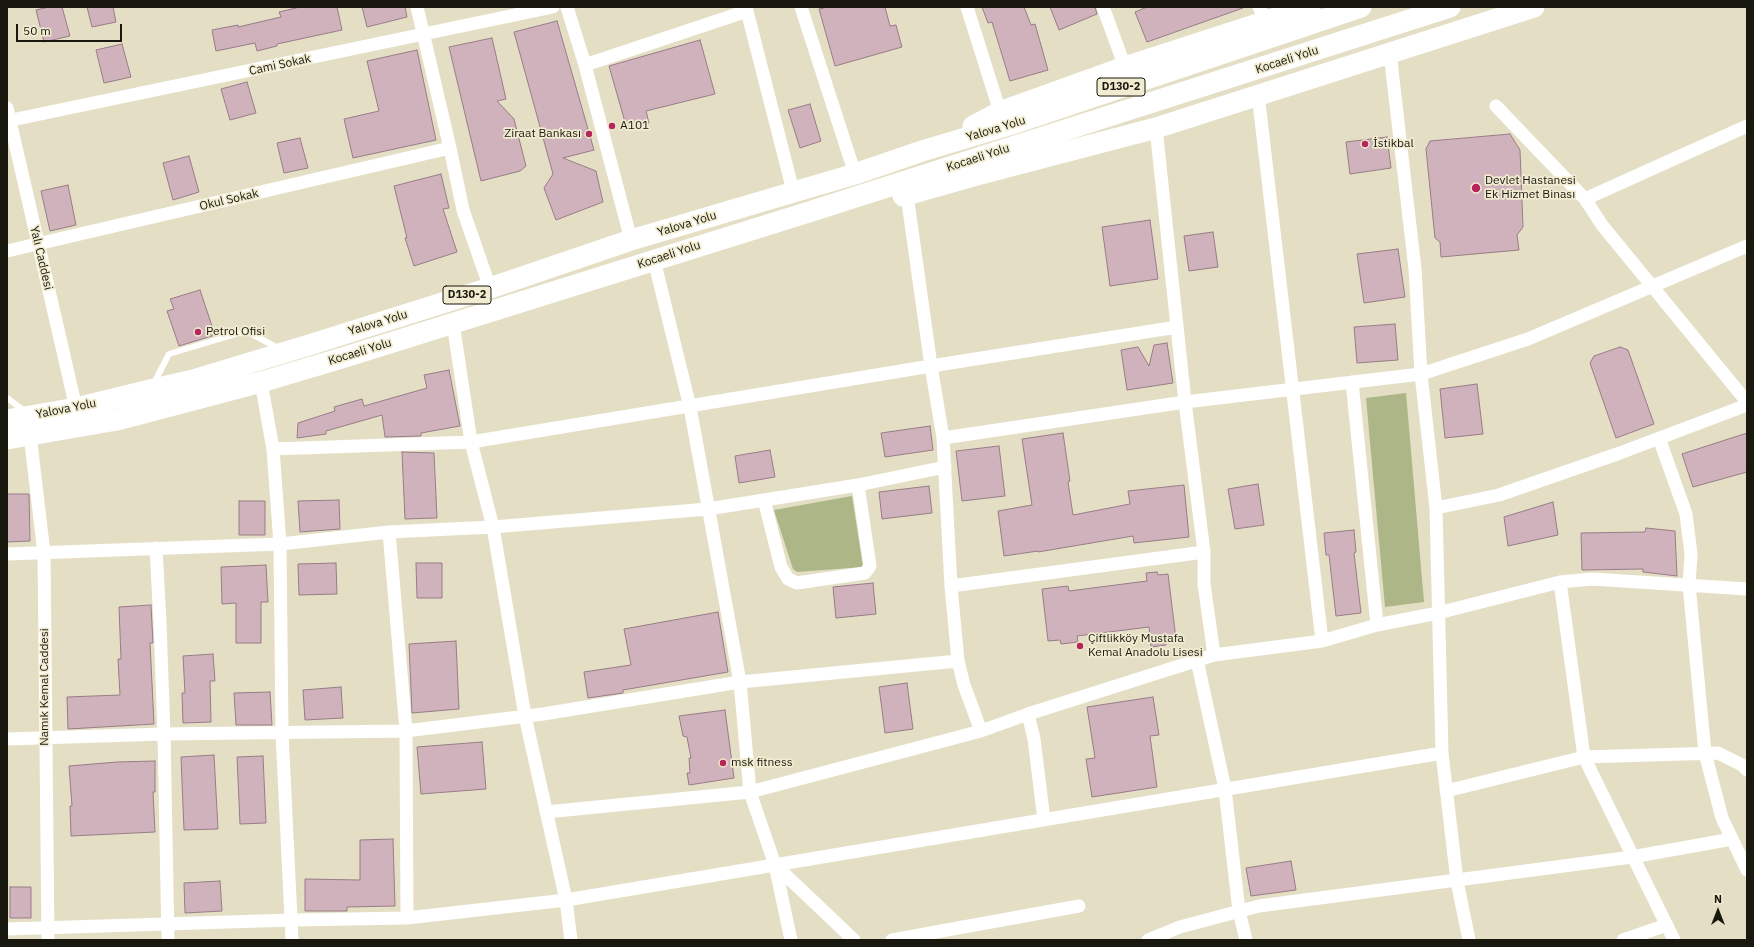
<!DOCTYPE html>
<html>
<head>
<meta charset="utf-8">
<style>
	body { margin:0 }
	#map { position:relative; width:1754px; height:947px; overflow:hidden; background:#e4dfc4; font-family:"IBM Plex Sans",sans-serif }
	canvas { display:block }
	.frame { position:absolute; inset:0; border:8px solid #19180e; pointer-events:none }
	.north { position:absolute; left:1698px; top:891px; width:40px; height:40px; -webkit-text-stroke:3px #f1ecd1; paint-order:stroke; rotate:0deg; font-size:11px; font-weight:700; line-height:16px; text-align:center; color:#19180e }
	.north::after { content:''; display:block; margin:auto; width:14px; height:18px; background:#19180e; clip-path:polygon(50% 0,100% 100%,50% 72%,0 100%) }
	.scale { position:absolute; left:16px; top:24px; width:106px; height:18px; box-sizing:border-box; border:2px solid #19180e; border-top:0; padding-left:5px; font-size:12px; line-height:14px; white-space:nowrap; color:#19180e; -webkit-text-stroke:3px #f1ecd1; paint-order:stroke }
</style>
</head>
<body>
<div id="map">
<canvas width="1754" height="947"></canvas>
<div class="frame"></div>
<div class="north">N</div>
<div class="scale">50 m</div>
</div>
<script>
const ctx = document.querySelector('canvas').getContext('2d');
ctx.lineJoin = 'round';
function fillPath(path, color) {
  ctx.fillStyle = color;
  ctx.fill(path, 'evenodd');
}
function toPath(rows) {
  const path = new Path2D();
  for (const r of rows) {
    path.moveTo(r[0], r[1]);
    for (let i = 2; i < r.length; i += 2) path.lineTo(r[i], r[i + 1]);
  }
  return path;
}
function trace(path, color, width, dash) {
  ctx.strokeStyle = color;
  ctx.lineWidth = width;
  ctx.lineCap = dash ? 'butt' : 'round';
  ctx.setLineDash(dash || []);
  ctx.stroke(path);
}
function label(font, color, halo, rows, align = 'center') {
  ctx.font = font + ' "IBM Plex Sans",sans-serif';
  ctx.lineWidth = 3.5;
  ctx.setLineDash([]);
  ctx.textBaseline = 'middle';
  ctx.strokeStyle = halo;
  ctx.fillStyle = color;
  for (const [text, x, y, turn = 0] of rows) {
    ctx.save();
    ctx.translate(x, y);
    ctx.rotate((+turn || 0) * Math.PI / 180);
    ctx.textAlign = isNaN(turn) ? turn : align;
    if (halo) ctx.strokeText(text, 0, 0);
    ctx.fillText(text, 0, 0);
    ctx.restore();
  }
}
fillPath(toPath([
	[1406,393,1424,602,1385,607,1366,398],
	[852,496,863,567,797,572,793,569,774,510]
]), '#acb686');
const building = toPath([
	[49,7,62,7,70,36,44,42,36,10,49,7],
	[87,7,113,7,116,22,92,27,87,7],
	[300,7,337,7,342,30,277,44,277,46,257,51,255,43,216,51,212,30,238,25,238,27,281,17,279,12,300,7],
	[362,7,405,7,407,17,367,27,362,7],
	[828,7,885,7,890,26,896,25,902,47,835,66,819,9,828,7],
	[982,7,1024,7,1031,25,1035,24,1048,70,1010,81,992,22,988,23,982,7],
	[1050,7,1095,7,1097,14,1059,30,1050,7],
	[1147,7,1243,7,1243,8,1147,42,1135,12,1147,7],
	[557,21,594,150,563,158,596,171,603,202,556,220,544,188,553,174,514,32,557,21],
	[492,38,506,99,497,101,514,119,526,166,520,171,481,181,449,47,492,38],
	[700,40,715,94,646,111,649,123,627,129,609,66,700,40],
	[122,44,131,77,104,83,96,50,122,44],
	[417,50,436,140,353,158,344,119,379,111,367,61,417,50],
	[247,82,256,113,230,120,221,89,247,82],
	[810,104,821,141,800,148,788,110,810,104],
	[1510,134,1520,150,1523,227,1517,235,1519,250,1441,257,1440,242,1435,238,1426,149,1430,141,1510,134],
	[1387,137,1391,168,1350,174,1346,142,1387,137],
	[300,138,308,168,284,173,277,143,300,138],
	[189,156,199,192,173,200,163,163,189,156],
	[441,174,449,208,443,209,457,252,414,266,405,238,407,238,394,186,441,174],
	[68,185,76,225,50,231,41,191,68,185],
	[1150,220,1158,279,1110,286,1102,227,1150,220],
	[1213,232,1218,267,1189,271,1184,236,1213,232],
	[1398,249,1405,297,1364,303,1357,254,1398,249],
	[200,290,215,335,179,346,167,311,174,309,170,299,200,290],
	[1395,324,1398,360,1357,363,1354,327,1395,324],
	[1167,343,1173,383,1127,390,1121,350,1138,347,1149,366,1154,345,1167,343],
	[1620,347,1628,350,1654,424,1616,438,1590,363,1594,356,1620,347],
	[449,370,460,426,421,433,421,436,385,437,382,415,326,431,326,434,297,438,298,423,335,411,334,407,362,399,364,406,427,388,424,375,449,370],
	[1477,384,1483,434,1445,438,1440,389,1477,384],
	[930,426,933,450,885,457,881,433,930,426],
	[1063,433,1070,481,1068,482,1073,515,1130,504,1128,491,1184,485,1189,537,1134,543,1133,536,1038,552,1038,551,1004,556,998,511,1032,505,1022,439,1063,433],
	[1747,433,1747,472,1693,487,1682,454,1747,433],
	[999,446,1005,496,962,501,956,451,999,446],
	[770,450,775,477,739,483,735,456,770,450],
	[402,452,434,453,437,518,405,519,402,452],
	[1258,484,1264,525,1235,529,1228,489,1258,484],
	[929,486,932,513,882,519,879,492,929,486],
	[7,494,29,494,30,541,7,542,7,494],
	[339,500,340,529,300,532,298,501,339,500],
	[239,501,265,501,265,535,239,535,239,501],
	[1553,502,1558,535,1508,546,1504,517,1553,502],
	[1646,528,1675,531,1677,576,1643,572,1643,569,1582,570,1581,533,1645,532,1646,528],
	[1354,530,1356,552,1354,553,1361,613,1336,616,1329,555,1326,555,1324,533,1354,530],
	[336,563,337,594,299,595,298,564,336,563],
	[416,563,442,563,442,598,417,598,416,563],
	[266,565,268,602,261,602,261,643,236,643,236,603,222,604,221,567,266,565],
	[1157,572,1158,575,1168,574,1176,639,1165,641,1166,645,1151,647,1149,627,1077,636,1078,642,1061,644,1060,640,1048,641,1042,589,1068,586,1069,591,1147,581,1146,573,1157,572],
	[873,583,876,614,836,618,833,587,873,583],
	[151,605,153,643,150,643,154,724,68,729,67,697,120,695,118,659,121,659,119,607,151,605],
	[718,612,728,672,623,690,623,693,588,698,584,672,631,665,624,629,718,612],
	[456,641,459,709,412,713,409,644,456,641],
	[213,654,215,681,210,681,211,722,183,723,182,693,185,693,183,656,213,654],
	[907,683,913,729,885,733,879,687,907,683],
	[341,687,343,718,305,720,303,690,341,687],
	[270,692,272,725,236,725,234,693,270,692],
	[1153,697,1159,735,1150,736,1157,787,1092,797,1086,759,1095,758,1087,707,1153,697],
	[725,710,734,778,689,785,687,773,690,773,689,758,691,758,687,737,683,736,679,716,725,710],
	[482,742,486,789,421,794,417,747,482,742],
	[214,755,218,829,184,830,181,757,214,755],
	[263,756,266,823,240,824,237,757,263,756],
	[155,761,155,792,153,792,155,832,71,836,70,806,72,806,69,766,117,762,155,761],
	[393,839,395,906,347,907,347,911,305,911,305,879,360,880,360,840,393,839],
	[1291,861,1296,890,1251,896,1246,868,1291,861],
	[220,881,222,911,185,913,184,883,220,881],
	[10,887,31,887,31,918,10,918,10,887]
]);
fillPath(building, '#d0b2bd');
trace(building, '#977c86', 1);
trace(toPath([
	[153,385,169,354,246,331,278,348],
	[7,398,26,412]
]), '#fff', 6);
trace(toPath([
	[417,7,450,148,463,210,490,288],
	[567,7,585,65,631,240],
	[746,7,793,191],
	[801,7,855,174],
	[967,7,1000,112],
	[1103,7,1125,67],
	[1259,7,1266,21],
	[1390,53,1415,269,1421,374,1436,508,1442,753,1457,881,1469,940],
	[585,65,747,11],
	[1258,94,1322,641],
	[1496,106,1585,199,1602,225,1747,402],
	[7,108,76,408],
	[7,121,553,7],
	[1156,128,1185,402,1204,552,1204,584,1214,655],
	[907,195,931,366,943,438,951,586,958,661,964,685,981,731],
	[1585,199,1747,126],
	[7,251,450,148],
	[654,260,690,407,740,682,750,792,775,865,791,940],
	[453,323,471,442,493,527,525,716,566,900,571,940],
	[261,382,273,449,280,544,282,733,292,940],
	[1352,382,1377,625],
	[30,435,44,553,48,940],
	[943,438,1185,402,1421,374,1528,339,1747,246],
	[1659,438,1686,514,1691,554,1689,585,1705,753,1722,818,1747,870],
	[273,449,471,442,931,366,1177,327],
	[764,500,781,567,788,579,797,583,865,573,870,566,858,485],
	[1436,508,1499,495,1620,453,1747,405],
	[389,532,406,731,407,918],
	[156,548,160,623,164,734,168,940],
	[7,554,280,544,389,532,493,527,708,509,858,485,945,467],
	[1560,582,1584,757,1674,940],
	[951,586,1204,552],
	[1197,660,1225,789,1239,911,1246,940],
	[1028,714,1034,739,1044,820],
	[7,739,164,734,406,731,543,714,740,682,958,661],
	[1446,791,1584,757,1718,753,1742,765,1747,770],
	[546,812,750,792,981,731,1028,714,1214,655,1322,641,1377,625,1438,613,1560,582,1592,579,1747,589],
	[775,865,854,940],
	[7,929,292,920,407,918,566,900,1442,753],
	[892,940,1079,906],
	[1148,940,1180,927,1259,906,1632,857,1732,839],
	[1623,940,1667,925]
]), '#fff', 13);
trace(toPath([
	[973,126,1000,112,1125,67,1310,7],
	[903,196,981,174,1156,128,1534,7],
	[7,420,76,408,150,390,193,380,309,345,490,288,631,240,855,174,922,151,1009,125,1361,7],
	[7,439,117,420,261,382,342,358,812,211,1450,7]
]), '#fff', 21);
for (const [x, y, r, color] of [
	[612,126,4,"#b5275b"],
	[589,134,4,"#b5275b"],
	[1365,144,4,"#b5275b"],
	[1476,188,5,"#b5275b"],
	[198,332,4,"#b5275b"],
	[1080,646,4,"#b5275b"],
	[723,763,4,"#b5275b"]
]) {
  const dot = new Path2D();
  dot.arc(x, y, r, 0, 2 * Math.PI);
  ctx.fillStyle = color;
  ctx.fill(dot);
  trace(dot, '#f1ecd1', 1.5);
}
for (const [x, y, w] of [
	[1121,87,48],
	[467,295,48]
]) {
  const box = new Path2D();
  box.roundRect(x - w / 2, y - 9, w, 18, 3);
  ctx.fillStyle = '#f1ecd1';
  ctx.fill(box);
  trace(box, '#19180e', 1);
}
label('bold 11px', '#19180e', null, [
	["D130-2",1121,87],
	["D130-2",467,295]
]);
label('12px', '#19180e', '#f1ecd1', [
	["Kocaeli̇ Yolu",1287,60,-18],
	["Cami Sokak",280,65,-12],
	["Yalova Yolu",996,129,-17],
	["Kocaeli̇ Yolu",978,158,-18],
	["Okul Sokak",229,200,-13],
	["Yalova Yolu",687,224,-17],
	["Kocaeli̇ Yolu",669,255,-18],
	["Yalı Caddesi",41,258,77],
	["Yalova Yolu",378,323,-17],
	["Kocaeli̇ Yolu",360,352,-17],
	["Yalova Yolu",66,409,-11],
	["Namık Kemal Caddesi",45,687,-90]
]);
label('12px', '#19180e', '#f1ecd1', [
	["A101",620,126],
	["Ziraat Bankası",581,134,"right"],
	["İstikbal",1373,144],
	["Devlet Hastanesi",1485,181],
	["Ek Hizmet Binası",1485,195],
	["Petrol Ofisi",206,332],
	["Çiftlikköy Mustafa",1088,639],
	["Kemal Anadolu Lisesi",1088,653],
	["msk fitness",731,763]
], 'left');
</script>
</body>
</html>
